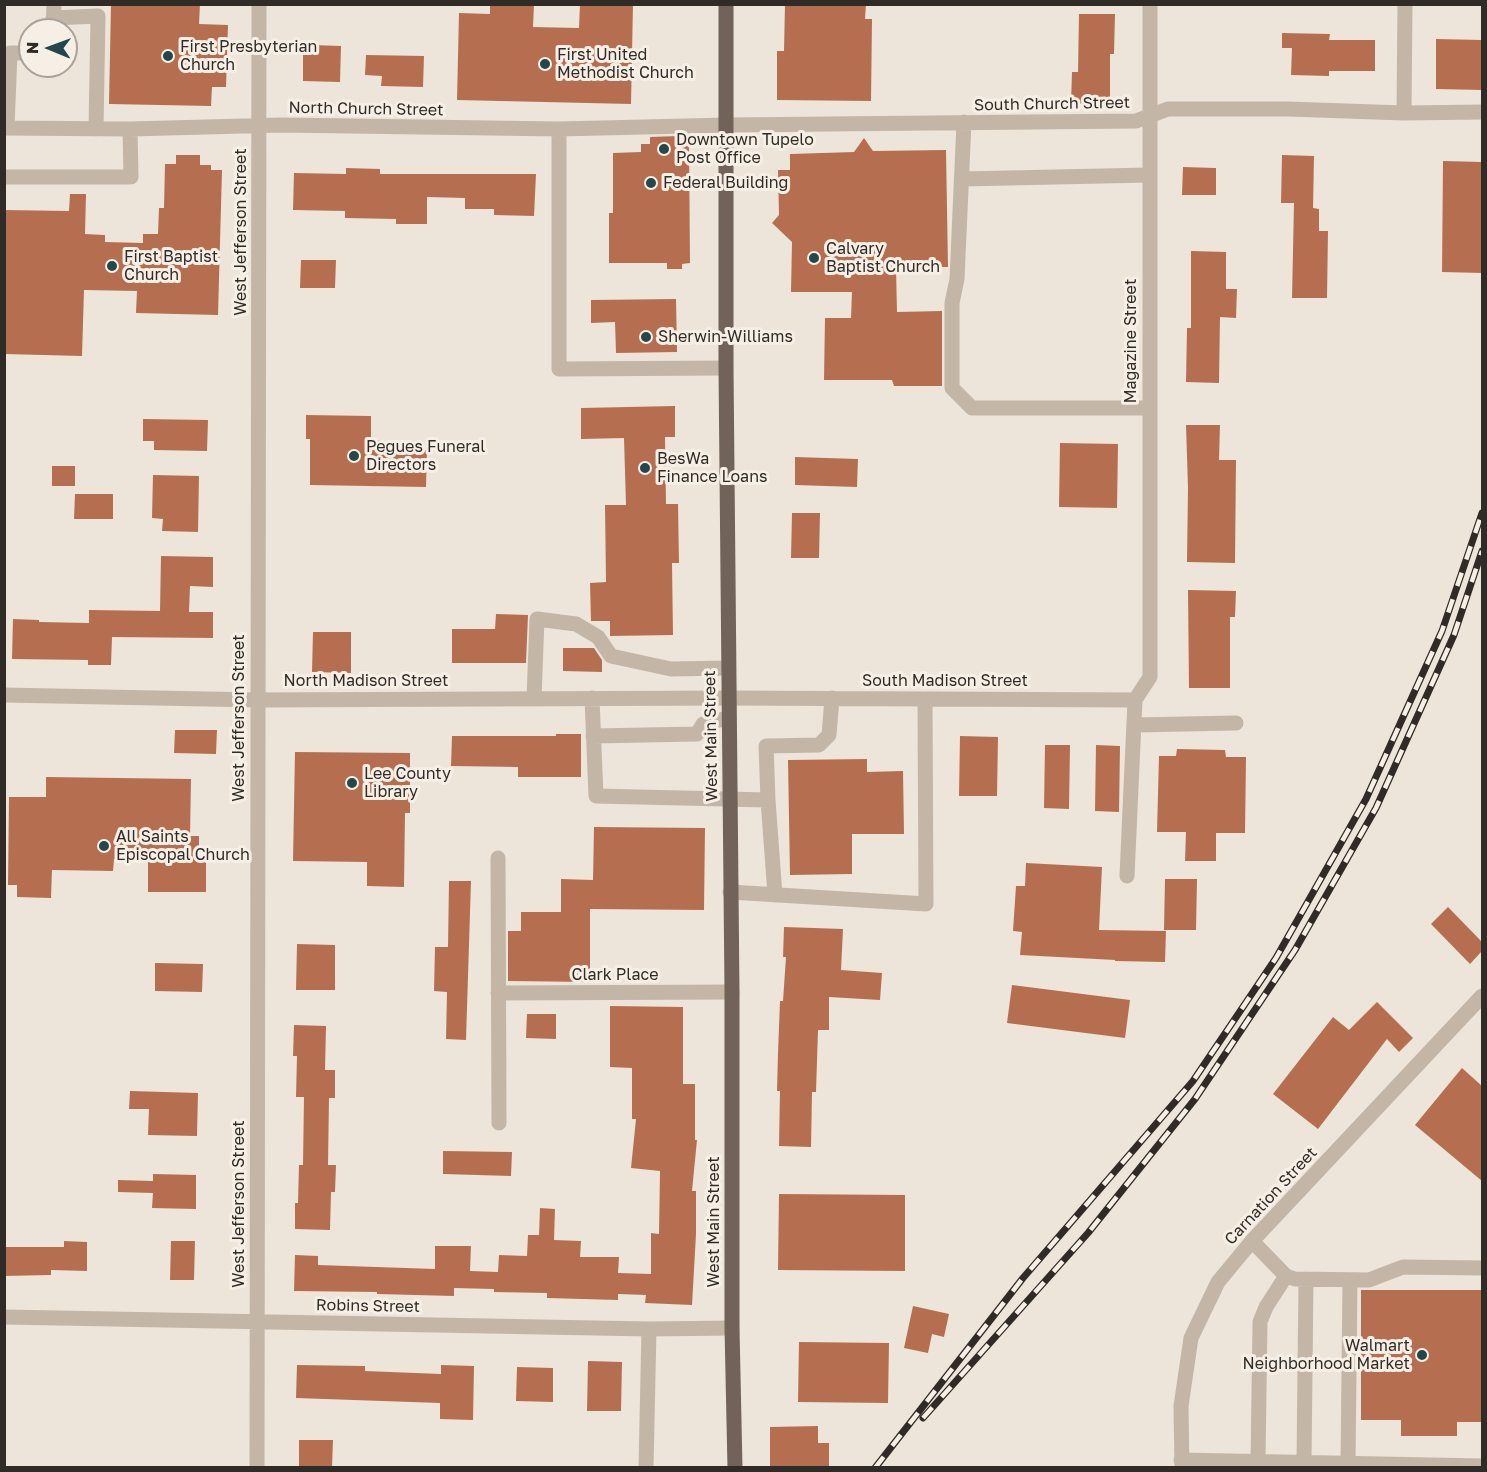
<!DOCTYPE html>
<html>
<head>
<meta charset="utf-8">
<style>
	body { margin:0 }
	#map { position:relative; width:1487px; height:1472px; overflow:hidden; background:#ede5da; font-family:"Golos Text",sans-serif }
	canvas { display:block }
	.frame { position:absolute; inset:0; border:6px solid #312b27; pointer-events:none }
	.north { position:absolute; left:18px; top:18px; width:60px; height:60px; box-sizing:border-box; background:#f6efe5; border:2px solid #a7a199; border-radius:50%; rotate:271deg; font-size:16px; font-weight:700; line-height:24px; text-align:center; color:#312b27 }
	.north::after { content:''; display:block; margin:auto; width:21px; height:27px; background:#22474d; clip-path:polygon(50% 0,100% 100%,50% 72%,0 100%) }
</style>
</head>
<body>
<div id="map">
<canvas width="1487" height="1472"></canvas>
<div class="frame"></div>
<div class="north">N</div>
</div>
<script>
const ctx = document.querySelector('canvas').getContext('2d');
ctx.lineJoin = 'round';
function fillPath(path, color) {
  ctx.fillStyle = color;
  ctx.fill(path, 'evenodd');
}
function toPath(rows) {
  const path = new Path2D();
  for (const r of rows) {
    path.moveTo(r[0], r[1]);
    for (let i = 2; i < r.length; i += 2) path.lineTo(r[i], r[i + 1]);
  }
  return path;
}
function trace(path, color, width, dash) {
  ctx.strokeStyle = color;
  ctx.lineWidth = width;
  ctx.lineCap = dash ? 'butt' : 'round';
  ctx.setLineDash(dash || []);
  ctx.stroke(path);
}
function label(font, color, halo, rows, align = 'center') {
  ctx.font = font + ' "Golos Text",sans-serif';
  ctx.lineWidth = 6;
  ctx.setLineDash([]);
  ctx.textBaseline = 'middle';
  ctx.strokeStyle = halo;
  ctx.fillStyle = color;
  for (const [text, x, y, turn = 0] of rows) {
    ctx.save();
    ctx.translate(x, y);
    ctx.rotate((+turn || 0) * Math.PI / 180);
    ctx.textAlign = isNaN(turn) ? turn : align;
    if (halo) ctx.strokeText(text, 0, 0);
    ctx.fillText(text, 0, 0);
    ctx.restore();
  }
}
fillPath(toPath([
	[111,4,200,4,199,24,228,25,226,87,212,87,211,106,109,104],
	[490,4,534,4,533,27,579,28,580,4,633,4,631,104,457,100,459,13,490,14],
	[785,4,866,4,865,19,872,19,871,101,777,100,777,51,784,51],
	[1079,14,1115,14,1114,54,1110,54,1110,105,1071,104,1072,72,1078,72],
	[1282,33,1330,34,1329,40,1375,40,1375,71,1329,71,1329,76,1291,75,1292,48,1282,48],
	[1436,39,1482,40,1482,90,1436,89],
	[311,45,341,46,340,82,303,81,303,55,311,55],
	[366,55,424,56,423,87,381,86,382,76,365,75],
	[679,136,679,145,689,144,690,263,682,264,682,269,667,269,667,263,609,263,609,213,613,213,613,153,641,152,641,144,650,144,650,137],
	[864,138,873,151,946,150,948,267,939,267,939,274,924,274,924,268,896,268,897,312,942,311,942,386,894,386,892,380,824,380,825,318,851,318,852,292,791,292,792,242,772,223,779,215,778,170,790,170,790,154,854,152],
	[176,155,200,155,200,165,211,165,211,170,222,170,218,315,136,313,137,291,84,290,82,356,4,354,4,210,69,211,70,194,86,194,85,234,105,235,105,242,143,243,143,234,158,234,159,208,164,208,165,164,176,164],
	[1282,155,1314,156,1313,208,1319,209,1319,231,1328,231,1327,298,1292,298,1294,203,1281,203],
	[1443,161,1482,162,1482,273,1442,272],
	[1183,167,1216,168,1216,195,1182,195],
	[346,168,380,169,380,174,536,174,534,216,494,215,494,209,465,209,465,198,427,197,427,224,396,224,396,219,345,218,345,211,293,210,294,173,346,174],
	[1191,251,1226,252,1226,289,1237,289,1236,318,1220,317,1219,383,1186,382,1187,328,1191,328],
	[301,260,336,260,335,288,300,288],
	[676,299,677,352,616,353,615,322,591,323,591,300],
	[675,406,675,437,665,437,666,504,678,504,679,563,672,563,673,635,610,636,610,621,591,621,590,583,606,582,605,505,626,505,624,438,581,439,581,408],
	[306,415,371,416,371,440,381,440,381,444,388,444,387,449,427,450,426,487,310,485,310,439,306,439],
	[143,419,208,420,207,451,154,450,154,441,143,441],
	[1186,425,1220,425,1219,460,1236,460,1235,563,1187,562,1188,488],
	[1060,443,1118,444,1117,508,1059,507],
	[795,457,858,459,857,487,795,485],
	[52,466,75,466,75,486,52,486],
	[153,475,199,476,198,532,162,531,163,519,152,518],
	[75,494,113,494,113,519,74,519],
	[792,513,820,513,819,558,791,558],
	[161,556,213,557,213,587,190,586,189,612,213,612,213,638,112,637,111,665,88,665,88,660,12,659,13,619,39,620,39,622,89,623,89,610,160,611],
	[1188,590,1236,591,1235,617,1230,617,1230,688,1189,688],
	[496,614,528,615,526,663,452,663,452,629,495,629],
	[313,632,351,632,351,673,312,672],
	[563,648,594,648,602,660,602,672,563,671],
	[175,730,217,730,216,754,174,753],
	[556,734,581,734,581,777,518,777,518,767,451,766,452,736,556,736],
	[960,736,998,737,997,796,959,796],
	[1045,745,1070,745,1069,809,1044,808],
	[1096,745,1120,746,1119,812,1095,811],
	[1177,749,1225,750,1226,757,1246,757,1245,833,1216,833,1216,861,1185,861,1186,832,1157,832,1159,756,1176,756],
	[295,752,410,753,410,813,405,813,404,887,367,886,367,862,293,861],
	[867,759,867,772,903,771,904,834,852,834,852,874,790,875,788,760],
	[46,777,191,779,190,836,199,836,199,856,206,856,206,892,148,892,148,859,114,859,113,871,52,870,51,898,17,897,17,885,8,885,9,797,46,797],
	[594,827,705,828,704,910,590,909,590,982,508,981,508,931,521,931,521,912,561,912,561,879,593,880],
	[1026,863,1102,867,1099,930,1166,931,1165,962,1115,961,1115,960,1020,955,1022,932,1013,931,1016,886,1025,886],
	[1165,879,1197,879,1196,930,1164,930],
	[449,881,471,881,466,1040,446,1039,447,992,434,991,435,947,448,947],
	[1448,907,1482,942,1482,951,1470,964,1431,924],
	[784,927,843,929,841,970,882,973,880,1000,829,997,829,1030,818,1030,816,1092,812,1092,811,1147,779,1146,780,1091,777,1091,778,1053,780,1001,783,1001,786,957,783,957],
	[297,944,335,945,335,990,296,990],
	[155,963,203,964,202,992,155,991],
	[1012,985,1130,1000,1125,1038,1007,1023],
	[1377,1002,1413,1038,1399,1052,1387,1039,1318,1129,1273,1094,1333,1017,1349,1030],
	[610,1006,683,1007,683,1084,695,1084,695,1140,697,1140,692,1191,696,1191,696,1234,692,1305,645,1303,646,1295,618,1294,618,1300,547,1298,547,1293,494,1292,494,1289,454,1288,454,1296,377,1294,377,1292,294,1291,295,1255,318,1256,318,1265,435,1269,435,1246,471,1246,470,1271,498,1272,499,1255,527,1256,528,1235,539,1235,540,1208,555,1209,554,1240,581,1241,580,1257,619,1257,618,1273,651,1274,651,1233,659,1234,660,1171,631,1168,636,1119,632,1119,632,1068,610,1067],
	[527,1014,556,1014,556,1039,526,1038],
	[294,1025,326,1026,325,1070,335,1070,335,1098,329,1098,328,1165,336,1165,335,1192,331,1192,330,1230,295,1229,295,1203,298,1203,299,1165,303,1165,304,1097,296,1097,297,1056,293,1056],
	[1462,1068,1482,1086,1482,1181,1415,1125],
	[130,1091,198,1093,197,1136,148,1135,149,1109,129,1109],
	[443,1151,512,1152,511,1176,443,1174],
	[153,1174,196,1175,196,1209,152,1208,153,1193,118,1192,118,1180,153,1181],
	[779,1194,905,1195,905,1271,778,1270],
	[64,1241,87,1242,87,1271,51,1270,51,1275,4,1276,4,1247,64,1247],
	[171,1241,195,1241,194,1280,170,1280],
	[1361,1290,1482,1290,1482,1422,1457,1422,1457,1436,1401,1436,1401,1420,1361,1420],
	[913,1306,949,1314,944,1337,932,1334,928,1353,904,1348],
	[799,1342,889,1343,888,1403,798,1402],
	[588,1361,622,1362,621,1411,587,1411],
	[297,1365,365,1366,365,1371,441,1374,441,1365,474,1366,473,1420,440,1419,440,1403,296,1398],
	[517,1367,553,1368,553,1402,516,1401],
	[818,1426,818,1443,829,1443,829,1467,770,1467,770,1427],
	[299,1440,333,1440,332,1467,299,1467]
]), '#b56f50');
trace(toPath([
	[53,18,98,16,96,129],
	[53,30,54,4],
	[1404,113,1405,4],
	[964,122,957,279,952,303,952,388,972,408,1149,408],
	[4,128,130,129,281,125,559,129,727,125,1136,121,1168,109,1288,109,1404,113,1482,112],
	[7,128,10,53,30,53],
	[559,129,559,369,726,368],
	[4,177,131,177,130,129],
	[962,179,1149,175],
	[4,695,257,700,728,698,1135,700,1150,677,1150,4],
	[592,698,596,796,768,800,775,895],
	[534,699,537,619,576,624,598,637,611,656,671,669,728,668],
	[1134,725,1236,723],
	[593,736,697,734,703,724,728,718],
	[768,800,766,746,819,745,829,735,832,698],
	[498,858,499,1123],
	[1127,876,1135,700],
	[730,892,926,904,925,699],
	[498,993,732,992],
	[1252,1241,1286,1276,1295,1279,1369,1280,1403,1267,1482,1268],
	[4,1317,649,1329,732,1328],
	[1181,1460,1482,1466],
	[1258,1461,1260,1322,1266,1307,1286,1276],
	[1304,1462,1306,1279],
	[1348,1462,1350,1280],
	[257,1468,259,4],
	[646,1468,649,1329],
	[1182,1468,1181,1406,1191,1338,1218,1282,1252,1241,1482,996]
]), '#c3b6a7', 15);
trace(toPath([
	[726,4,726,368,732,992,732,1328,735,1468]
]), '#71635a', 15);
const rail = toPath([
	[923,1418,1088,1233,1195,1099,1295,950,1376,808,1454,635,1482,551],
	[875,1468,1023,1278,1193,1081,1276,958,1366,799,1442,631,1482,513]
]);
trace(rail, '#312b27', 7);
trace(rail, '#f6efe5', 4.5, [14]);
for (const [x, y, r, color] of [
	[168,56,6,"#22474d"],
	[545,64,6,"#22474d"],
	[664,149,6,"#22474d"],
	[651,183,6,"#22474d"],
	[814,258,6,"#22474d"],
	[112,266,6,"#22474d"],
	[646,337,6,"#22474d"],
	[354,456,6,"#22474d"],
	[645,468,6,"#22474d"],
	[352,783,6,"#22474d"],
	[104,846,6,"#22474d"],
	[1422,1355,6,"#22474d"]
]) {
  const dot = new Path2D();
  dot.arc(x, y, r, 0, 2 * Math.PI);
  ctx.fillStyle = color;
  ctx.fill(dot);
  trace(dot, '#f6efe5', 2);
}
label('16px', '#312b27', '#f6efe5', [
	["First Presbyterian",180,47],
	["Church",180,65],
	["First United",557,55],
	["Methodist Church",557,73],
	["Downtown Tupelo",676,140],
	["Post Office",676,158],
	["Federal Building",663,183],
	["Calvary",826,249],
	["Baptist Church",826,267],
	["First Baptist",124,257],
	["Church",124,275],
	["Sherwin-Williams",658,337],
	["Pegues Funeral",366,447],
	["Directors",366,465],
	["BesWa",657,459],
	["Finance Loans",657,477],
	["Lee County",364,774],
	["Library",364,792],
	["All Saints",116,837],
	["Episcopal Church",116,855],
	["Walmart",1410,1346,"right"],
	["Neighborhood Market",1410,1364,"right"]
], 'left');
label('16px', '#312b27', '#f6efe5', [
	["South Church Street",1052,104,-1],
	["North Church Street",366,109,1],
	["West Jefferson Street",241,232,-90],
	["Magazine Street",1131,341,-90],
	["North Madison Street",366,681],
	["South Madison Street",945,681],
	["West Jefferson Street",239,718,-90],
	["West Main Street",711,736,-91],
	["Clark Place",615,975],
	["Carnation Street",1271,1196,-47],
	["West Jefferson Street",239,1204,-90],
	["West Main Street",714,1222,-90],
	["Robins Street",368,1306,1]
]);
</script>
</body>
</html>
